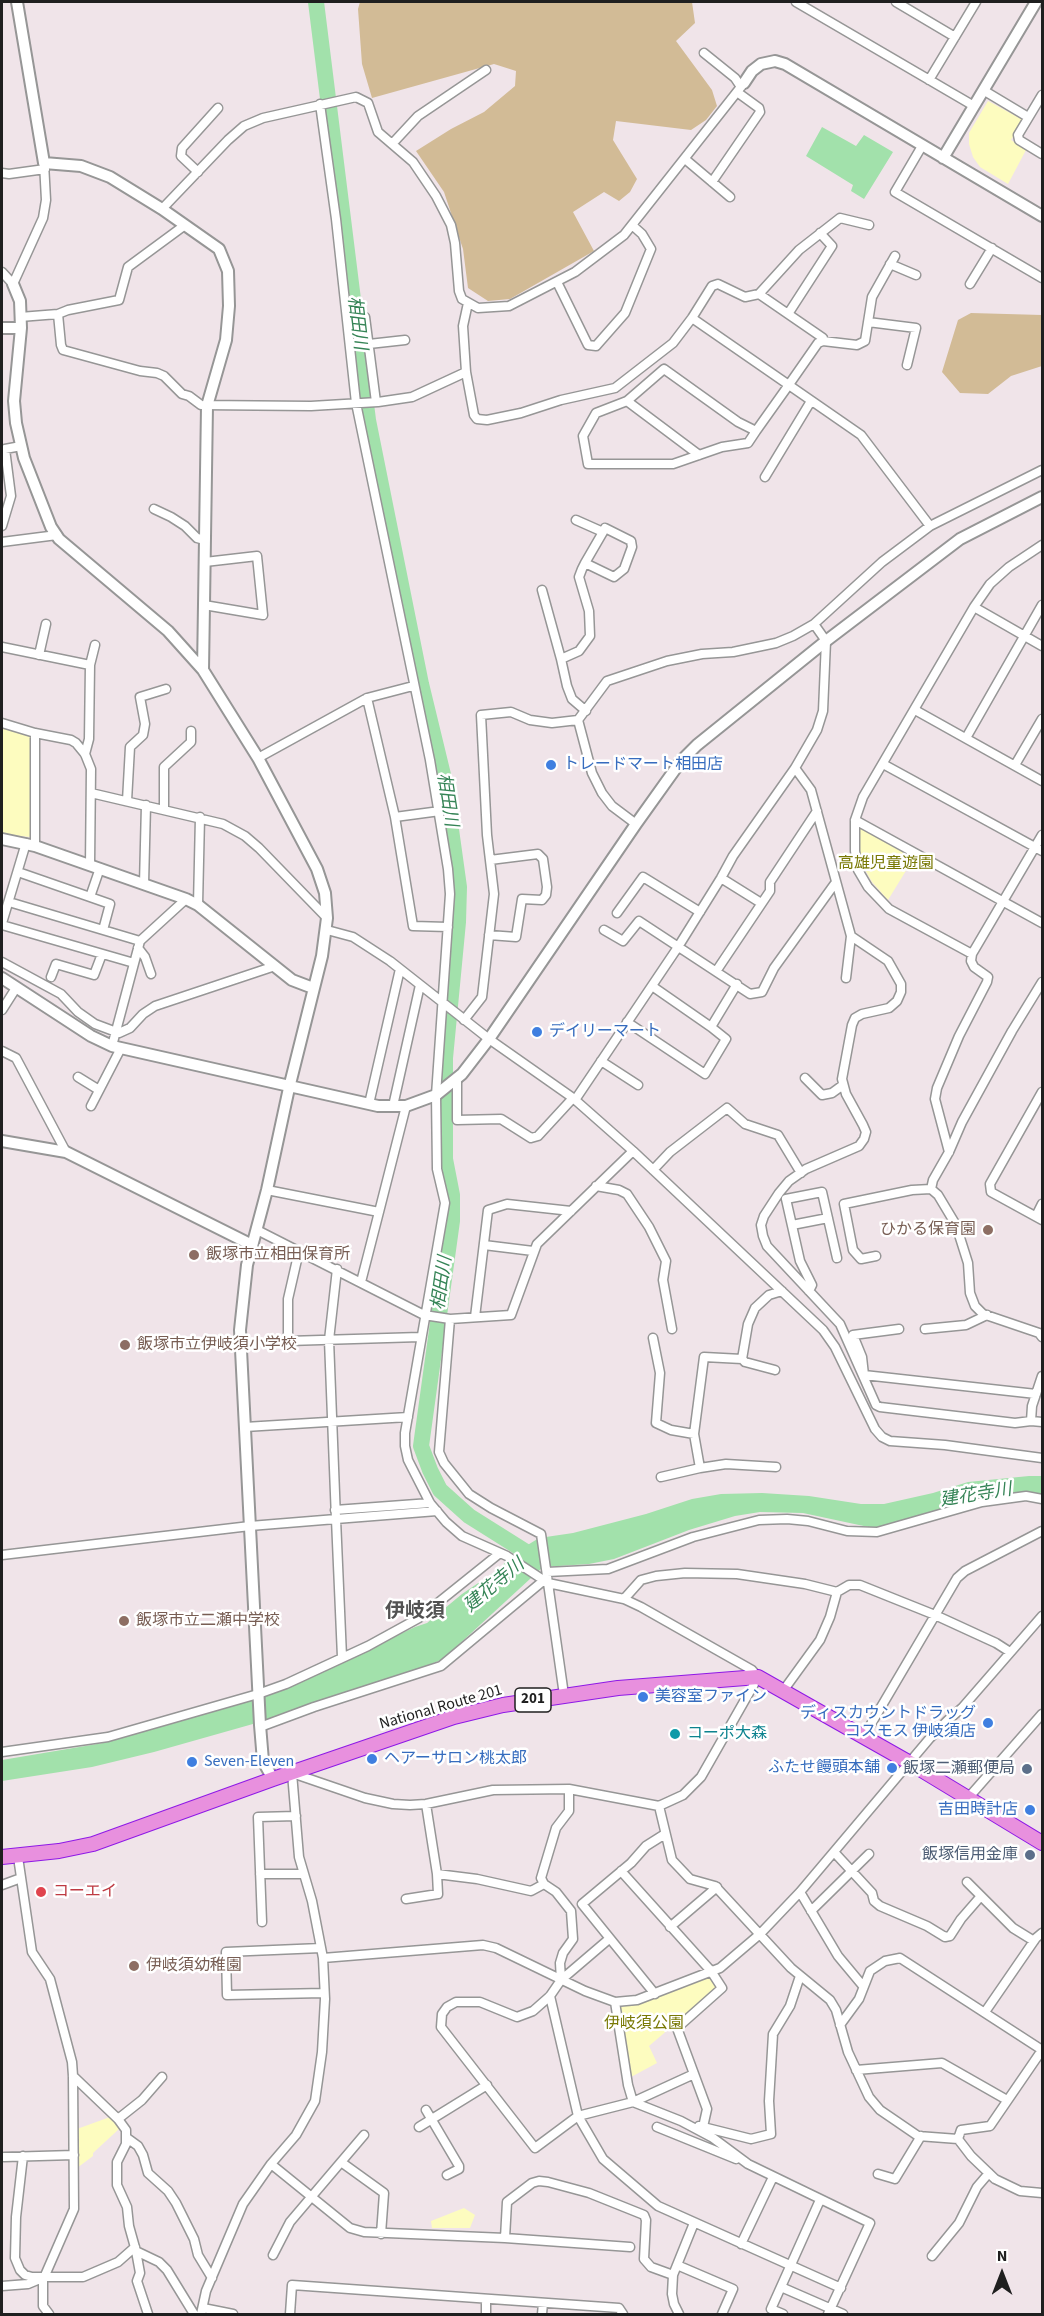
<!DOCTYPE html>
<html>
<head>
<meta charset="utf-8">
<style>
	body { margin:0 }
	#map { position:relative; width:1044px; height:2316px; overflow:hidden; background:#f0e4e9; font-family:"Source Sans 3",sans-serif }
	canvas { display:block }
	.frame { position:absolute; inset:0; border:3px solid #1f1f1f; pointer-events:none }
	.north { position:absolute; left:972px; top:2244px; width:60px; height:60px; -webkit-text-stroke:4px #fff; paint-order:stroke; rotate:0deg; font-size:16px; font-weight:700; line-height:24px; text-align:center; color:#1f1f1f }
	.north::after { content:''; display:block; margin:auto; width:21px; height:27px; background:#1f1f1f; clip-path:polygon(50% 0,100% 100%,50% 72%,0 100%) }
</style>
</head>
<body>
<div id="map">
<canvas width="1044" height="2316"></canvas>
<div class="frame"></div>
<div class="north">N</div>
</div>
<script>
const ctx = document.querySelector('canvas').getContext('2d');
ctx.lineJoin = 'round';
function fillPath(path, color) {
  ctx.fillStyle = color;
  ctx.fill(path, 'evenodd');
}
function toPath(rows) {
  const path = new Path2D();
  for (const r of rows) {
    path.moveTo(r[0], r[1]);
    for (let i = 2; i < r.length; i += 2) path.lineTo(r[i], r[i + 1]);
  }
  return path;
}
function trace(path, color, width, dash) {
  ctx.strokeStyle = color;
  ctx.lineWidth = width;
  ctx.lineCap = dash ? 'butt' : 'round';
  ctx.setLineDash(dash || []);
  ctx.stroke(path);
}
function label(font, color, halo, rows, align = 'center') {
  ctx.font = font + ' "Source Sans 3","Noto Sans JP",sans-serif';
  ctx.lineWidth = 5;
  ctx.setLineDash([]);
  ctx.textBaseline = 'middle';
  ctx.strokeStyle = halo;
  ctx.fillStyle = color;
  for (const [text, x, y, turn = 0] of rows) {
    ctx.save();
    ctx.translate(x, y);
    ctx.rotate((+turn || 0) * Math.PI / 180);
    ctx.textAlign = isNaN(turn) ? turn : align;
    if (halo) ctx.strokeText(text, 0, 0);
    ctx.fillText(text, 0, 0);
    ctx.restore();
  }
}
fillPath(toPath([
	[360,2,692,2,695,23,676,41,712,90,717,106,706,120,691,130,616,121,613,140,637,179,630,192,619,201,604,192,573,212,594,251,510,299,488,301,468,288,463,249,444,192,416,151,451,129,484,112,515,86,516,71,494,64,372,98,362,64,358,9],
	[971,313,1042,315,1042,366,1011,376,988,394,960,393,942,372,958,320]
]), '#d2bb96');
fillPath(toPath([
	[988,101,1023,120,1011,140,1026,150,1008,184,980,167,973,157,969,144,969,133],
	[2,726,31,735,32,834,30,837,2,834],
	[860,827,915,856,888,900,872,882,863,866,858,848,857,829],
	[711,1976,718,1987,649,2046,657,2063,631,2077,619,2007,640,2004],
	[110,2117,119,2129,93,2153,93,2156,77,2168,77,2129],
	[464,2208,475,2215,470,2228,432,2228,431,2221]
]), '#fdfcbf');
fillPath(toPath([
	[822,127,856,146,864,135,893,152,864,199,851,191,853,185,806,156],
	[1029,1476,1042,1476,1042,1496,1018,1494,965,1502,898,1524,873,1528,803,1513,760,1512,735,1516,689,1530,614,1559,589,1564,543,1567,443,1659,422,1668,267,1720,154,1752,92,1767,2,1781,2,1760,103,1743,268,1695,290,1686,415,1627,427,1623,462,1594,499,1569,513,1554,539,1538,573,1533,646,1514,692,1499,721,1494,762,1493,809,1496,861,1504,884,1504,933,1493,968,1482]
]), '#a2e1ab');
trace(toPath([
	[316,2,368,420,421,684,444,779,459,887,458,922,445,1058,445,1159,452,1195,452,1221,421,1446,430,1470,440,1490,469,1516,531,1555]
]), '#a2e1ab', 16);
const minor = toPath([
	[796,2,974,106],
	[896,2,955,37],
	[704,53,735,78,741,87],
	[929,80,976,2],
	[983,90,1028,117],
	[1042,95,1018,135,1019,140,1042,154],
	[392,144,418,116,486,70],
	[922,146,895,192,1042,278],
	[685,159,730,197],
	[198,172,181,156,182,148,218,108],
	[2,173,9,174,45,169],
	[712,182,760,112,759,108,737,92],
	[162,209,228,140,244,126,263,118,356,97,368,103,378,132,413,162,436,196,451,225,455,243,459,291,462,299,478,308,509,306,575,272,624,235,744,83],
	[890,264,916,275],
	[2,272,13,284,43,218,46,200,44,163],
	[557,282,588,345,596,346,625,313,651,249,642,234,632,225],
	[970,284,992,248],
	[759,294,823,338,823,341],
	[468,303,463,326,466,372,474,415,477,419,487,420,521,413,561,400,615,388,673,343,692,318,712,286,718,284,745,297,759,294,799,250,840,218,869,225],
	[58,314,61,345,63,350,140,371,157,373,164,376,182,394,189,396,201,405,311,406,378,402,412,397,466,372],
	[788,314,832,246,820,233],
	[20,317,58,314,68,310,119,300,128,267,185,225],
	[365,317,376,402],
	[692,318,861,435,930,526],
	[868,322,916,328,907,365],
	[369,344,405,340],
	[627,401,699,455],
	[756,431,738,422,664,369,627,401,596,413,583,436,588,464,673,464,722,447,748,443,756,431,788,386,818,343,823,341,857,345,865,341,872,297,895,256],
	[765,477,811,401],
	[154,509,171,517,185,526,197,538,205,540],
	[576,520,603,532],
	[2,526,11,496,5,449,21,446],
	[2,542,57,535],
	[585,563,614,577,624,569,632,547,631,541,605,528,603,532,585,563,582,569,579,577,589,611,590,636,579,651,561,659,567,686,572,699,586,711],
	[542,590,561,659],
	[204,605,263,615,257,556,205,562],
	[974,607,1042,646],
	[2,647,90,665,89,739,85,754],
	[39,655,46,624],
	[90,665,95,645],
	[367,698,395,817,413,926,448,927],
	[915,710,1042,781],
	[2,723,35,733,71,740,76,743,85,754,91,769,90,865],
	[35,733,35,846],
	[966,738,1042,605],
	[258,758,367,698,413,686],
	[883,764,1042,851],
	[1015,765,1042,719],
	[795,768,811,790,851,936,888,961,901,984,901,992,897,1001,889,1008,862,1014,855,1018,852,1025,842,1079,846,1094,863,1125,866,1132,864,1139,859,1146,806,1169,789,1181,779,1193,764,1216,761,1225,763,1236,767,1246,840,1324,876,1405,880,1407,1015,1423,1031,1421],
	[91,793,223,824,245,836,259,848,327,918],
	[127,801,130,747,143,735,145,724,140,697,166,689],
	[164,809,164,767,191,742,191,731],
	[395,817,440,811],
	[855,820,1042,923],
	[636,824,612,806,602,793,592,773,578,720,607,681,667,661,702,654,733,652,776,643,793,636,814,624,882,562,930,526,1042,470],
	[18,872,90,897,100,868],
	[721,878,761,903],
	[144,884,146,805],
	[90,897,110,904,103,930],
	[9,902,140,941],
	[198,905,200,817],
	[617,913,643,877,700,912],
	[2,923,26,843],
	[2,925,134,963],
	[327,930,353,937,390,961,489,1039,573,1098,633,1151,823,1330,835,1347,875,1429,882,1437,890,1441,945,1445,1042,1458],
	[604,930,623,941,639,921,750,994,762,992,774,968,836,882],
	[489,935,516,937,522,899,542,900,546,895,547,887,543,859,538,854,490,860],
	[138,948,145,957,151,974],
	[972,954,889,909,868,887,858,870,855,851,855,820,863,797,974,607,990,584,1009,567,1042,545],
	[2,962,61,994,78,1012,95,1024,119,1033,130,1028,143,1014,155,1006,275,966],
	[717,970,770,891,770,882,817,811],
	[51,977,56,964,94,975,102,954],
	[846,978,851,936],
	[1042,982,1012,1031,962,1122,949,1152,933,1180,931,1189,938,1195,956,1225,968,1263,970,1293,975,1306,983,1314,1039,1333,1042,1337],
	[652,986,711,1027],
	[2,1010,16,988],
	[464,1020,482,997,494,894,487,835,481,715,511,712,530,720,552,723,578,720],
	[627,1022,705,1074,726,1039,711,1027,737,984],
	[112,1046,140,941,186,899],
	[2,1051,16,1058,66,1152],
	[601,1061,638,1085],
	[78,1077,99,1090],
	[805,1078,822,1095,832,1093,843,1085],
	[457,1079,457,1120,501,1119,531,1138,538,1136,573,1098],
	[1042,1092,990,1184,991,1192,1042,1220],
	[575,1100,678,947,721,878,733,856,795,768,817,730,823,711,826,641,814,624],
	[369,1104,400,969],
	[91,1106,121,1048],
	[393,1106,420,985],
	[949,1152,935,1099,937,1088,959,1036,987,982,988,977,974,967,971,961,972,954,1042,835],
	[653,1170,670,1152,727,1108,745,1124,778,1135,801,1173],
	[596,1186,619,1190,627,1194,649,1227,666,1261,663,1280,672,1329],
	[267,1190,379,1212,406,1106],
	[1036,1216,1042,1204],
	[792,1225,828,1218],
	[257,1230,424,1315,450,1319,511,1315,537,1244,633,1151],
	[484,1245,533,1251],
	[299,1251,288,1299,288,1341,420,1337],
	[876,1256,861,1259,853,1250,844,1204,912,1190,931,1189],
	[361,1282,379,1212],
	[809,1291,812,1285,800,1261,786,1199,822,1192,837,1258],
	[475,1317,488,1210,507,1204,571,1211],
	[450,1319,439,1452,444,1463,469,1494,491,1508,541,1534,564,1695],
	[899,1329,853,1335,862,1357,864,1375,1036,1394],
	[925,1329,966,1325,987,1315],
	[653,1338,660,1373,656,1423,671,1430,694,1434],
	[742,1359,745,1362,775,1370],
	[1042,1376,1032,1406,1031,1421,1042,1422],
	[245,1427,408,1417],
	[776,1467,726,1464,700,1468,694,1434,704,1357,742,1359,748,1324,755,1308,769,1295,782,1291],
	[661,1477,700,1468],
	[335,1510,430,1503],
	[2,1555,250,1526,336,1519,329,1340,337,1269],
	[547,1572,608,1569,693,1537,759,1520,787,1519,808,1521,847,1531,877,1532,982,1502,1026,1496,1042,1499],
	[624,1599,641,1580,656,1576,685,1573,737,1574,805,1584,837,1592],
	[342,1657,336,1519,437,1511],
	[783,1691,820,1640,830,1617,837,1592,849,1585,860,1585,935,1615,996,1643,1010,1652],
	[260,1727,314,1707,441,1666,543,1581],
	[864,1736,957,1578,965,1571,1042,1531],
	[2,1752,108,1737,258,1694,286,1684,368,1646,419,1618,500,1553],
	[969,1797,1042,1714],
	[426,1804,437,1874,477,1879,531,1891,544,1884],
	[659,1806,672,1860,690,1879,715,1886,791,1968,830,2000,836,2010,848,2052,869,2097,880,2110,918,2136,958,2139],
	[834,1852,872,1893,874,1901,880,1906,927,1926,945,1937,950,1936,961,1919,981,1896],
	[18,1857,32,1952,50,1979,72,2062,73,2076,74,2209,43,2280,43,2306,49,2314],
	[621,1871,711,1971,722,1988,677,2028,707,2109,703,2127],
	[260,1874,304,1874],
	[967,1882,1013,1928,1034,1941],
	[2,1885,21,1878],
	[800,1892,838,1956,863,1986],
	[406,1899,438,1894,437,1874],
	[811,1911,869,1854],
	[262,1922,258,1817,296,1816],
	[670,1927,717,1887],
	[609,1939,561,1980,550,1996,533,2011,517,2017,480,2002,456,2002,447,2007,442,2014,441,2027,535,2148,578,2116,633,2102,694,2074],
	[321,1948,226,1952,227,1995,324,1993],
	[323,1958,483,1945,496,1948,585,1991,615,2002,637,2000,720,1968,760,1934,800,1892,930,1738,948,1720,962,1708,1042,1616],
	[561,1980,560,1963,563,1953,573,1939,571,1911,556,1892,544,1884,541,1878,556,1828,569,1811,569,1789],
	[655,1994,582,1904,631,1863,646,1846,665,1834],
	[550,1996,578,2116,603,2159,658,2206,841,2288],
	[615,2002,628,2085,633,2102],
	[985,2012,1036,1938,1042,1933],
	[840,2025,859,1999,870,1971,885,1961,900,1958,1042,2050],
	[856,2070,942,2063,1007,2100],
	[73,2076,118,2119,126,2130,126,2144,117,2162,117,2185,127,2207,129,2226,136,2251,159,2262,167,2270,194,2314],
	[633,2102,681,2121,713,2138,748,2164,870,2223,828,2314],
	[426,2110,459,2166,459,2169,447,2175],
	[118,2119,142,2100,162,2077],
	[699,2126,751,2139,771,2134,769,2101,773,2034,790,2006,800,1976],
	[419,2127,487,2085],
	[657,2127,736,2159],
	[127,2138,138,2146,143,2155,148,2173,168,2191,176,2203,194,2239,198,2255,212,2278],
	[958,2139,961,2130,990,2126,1042,2050],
	[958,2139,971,2156,995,2179,1020,2191,1042,2193],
	[23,2156,16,2217,15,2258,20,2270,25,2275,32,2277,83,2277,118,2262,135,2247],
	[4,2157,74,2155],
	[341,2162,384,2193,381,2234],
	[271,2164,350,2228,364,2232,505,2238,630,2247],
	[878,2174,895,2179,921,2136],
	[505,2238,507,2202,532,2183,539,2181,548,2182,589,2193,644,2215,646,2220,644,2259,651,2267,673,2275],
	[741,2244,773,2177],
	[136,2251,140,2273,137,2281,148,2314],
	[273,2255,290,2222,364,2135],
	[932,2256,959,2223,977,2187,989,2173],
	[677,2265,733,2289,722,2314],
	[2,2286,28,2284,40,2279],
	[781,2287,843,2314],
	[203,2308,233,2314],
	[201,2314,206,2291,243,2204,271,2164,296,2135,315,2101,322,2052,325,1999,323,1958,312,1901,299,1857,292,1773,365,1798,393,1804,410,1805,426,1804,493,1790,569,1789,659,1806,683,1795,701,1777,758,1677,752,1670,641,1607,624,1599,548,1583,507,1556,462,1536,446,1522,430,1503,408,1460,405,1446,405,1433,445,1203,437,1169,436,1095,450,894,448,869,430,760,356,403,336,219,320,104],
	[290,2314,292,2285,619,2308,623,2314],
	[486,2314,486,2299],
	[542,2314,543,2303],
	[679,2314,674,2304,672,2294,673,2275,694,2223],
	[783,2314,771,2309,820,2200]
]);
const tertiary = toPath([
	[17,2,44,163,81,166,110,177,162,209,219,249,228,271,229,306,226,340,207,406,203,670],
	[744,83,752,71,761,64,775,61,785,64,1042,216],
	[943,158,1036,2],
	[13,284,20,301,21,328,14,401,16,423,24,458,51,527,59,539,168,631,203,670,258,758,317,869,325,893,327,918,322,956,289,1088,267,1190,247,1265,240,1330,260,1725,263,1761,273,1779],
	[2,328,21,328],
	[2,839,35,846,186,899,198,905,292,980,313,988],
	[2,978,91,1036,112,1046,378,1106,406,1106,436,1095,462,1074,489,1039,636,824,681,761,697,745,826,641,960,539,1042,497],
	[2,1141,66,1152,252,1245]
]);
const trunk = toPath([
	[2,1857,59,1851,93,1844,273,1779,454,1717,503,1705,618,1688,758,1677,910,1763,1042,1843]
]);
trace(minor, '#969696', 11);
trace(tertiary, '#969696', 14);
trace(trunk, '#8e19e6', 16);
trace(minor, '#fff', 8);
trace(tertiary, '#fff', 10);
trace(trunk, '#e890de', 14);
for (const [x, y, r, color] of [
	[551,765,6,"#3f7fe0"],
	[537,1032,6,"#3f7fe0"],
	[988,1230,6,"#8d6e63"],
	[194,1255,6,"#8d6e63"],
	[125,1345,6,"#8d6e63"],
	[124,1621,6,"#8d6e63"],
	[643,1697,6,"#3f7fe0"],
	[988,1723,6,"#3f7fe0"],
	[675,1734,6,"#0f9aa8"],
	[372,1759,6,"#3f7fe0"],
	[192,1762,6,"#3f7fe0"],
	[892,1768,6,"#3f7fe0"],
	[1027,1769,6,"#5c6f8a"],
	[1030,1810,6,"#3f7fe0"],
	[1030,1855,6,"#5c6f8a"],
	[41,1892,6,"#e0444e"],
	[134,1966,6,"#8d6e63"]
]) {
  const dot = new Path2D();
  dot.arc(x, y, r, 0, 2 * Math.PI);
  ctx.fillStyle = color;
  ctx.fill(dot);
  trace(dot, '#fff', 2);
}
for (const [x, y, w] of [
	[533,1700,36]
]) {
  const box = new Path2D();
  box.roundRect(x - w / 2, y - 12, w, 24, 4.5);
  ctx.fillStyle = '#fff';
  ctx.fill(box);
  trace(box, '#1f1f1f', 1.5);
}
label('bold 15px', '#1f1f1f', null, [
	["201",533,1700]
]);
label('16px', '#366cbe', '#fff', [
	["トレードマート相田店",563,765],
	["デイリーマート",549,1032],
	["美容室ファイン",655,1697],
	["ディスカウントドラッグ",976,1714,"right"],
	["コスモス 伊岐須店",976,1732,"right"],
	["ヘアーサロン桃太郎",384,1759],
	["Seven-Eleven",204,1762],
	["ふたせ饅頭本舗",880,1768,"right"],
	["吉田時計店",1018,1810,"right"]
], 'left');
label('16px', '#797905', '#fff', [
	["高雄児童遊園",886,864],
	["伊岐須公園",644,2024]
]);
label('16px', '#785e54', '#fff', [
	["ひかる保育園",976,1230,"right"],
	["飯塚市立相田保育所",206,1255],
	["飯塚市立伊岐須小学校",137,1345],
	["飯塚市立二瀬中学校",136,1621],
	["伊岐須幼稚園",146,1966]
], 'left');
label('16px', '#1f1f1f', '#fff', [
	["National Route 201",441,1708,-16]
]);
label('16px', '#0d838f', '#fff', [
	["コーポ大森",687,1734]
], 'left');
label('16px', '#4e5e75', '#fff', [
	["飯塚二瀬郵便局",1015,1769],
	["飯塚信用金庫",1018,1855]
], 'right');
label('16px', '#be3a42', '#fff', [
	["コーエイ",53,1892]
], 'left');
label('italic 18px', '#358456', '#fff', [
	["相田川",356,323,83],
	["相田川",446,800,81],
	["相田川",443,1283,-82],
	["建花寺川",976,1496,-9],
	["建花寺川",495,1586,-40]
]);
label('bold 20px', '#525252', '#fff', [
	["伊岐須",415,1613]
]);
</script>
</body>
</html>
